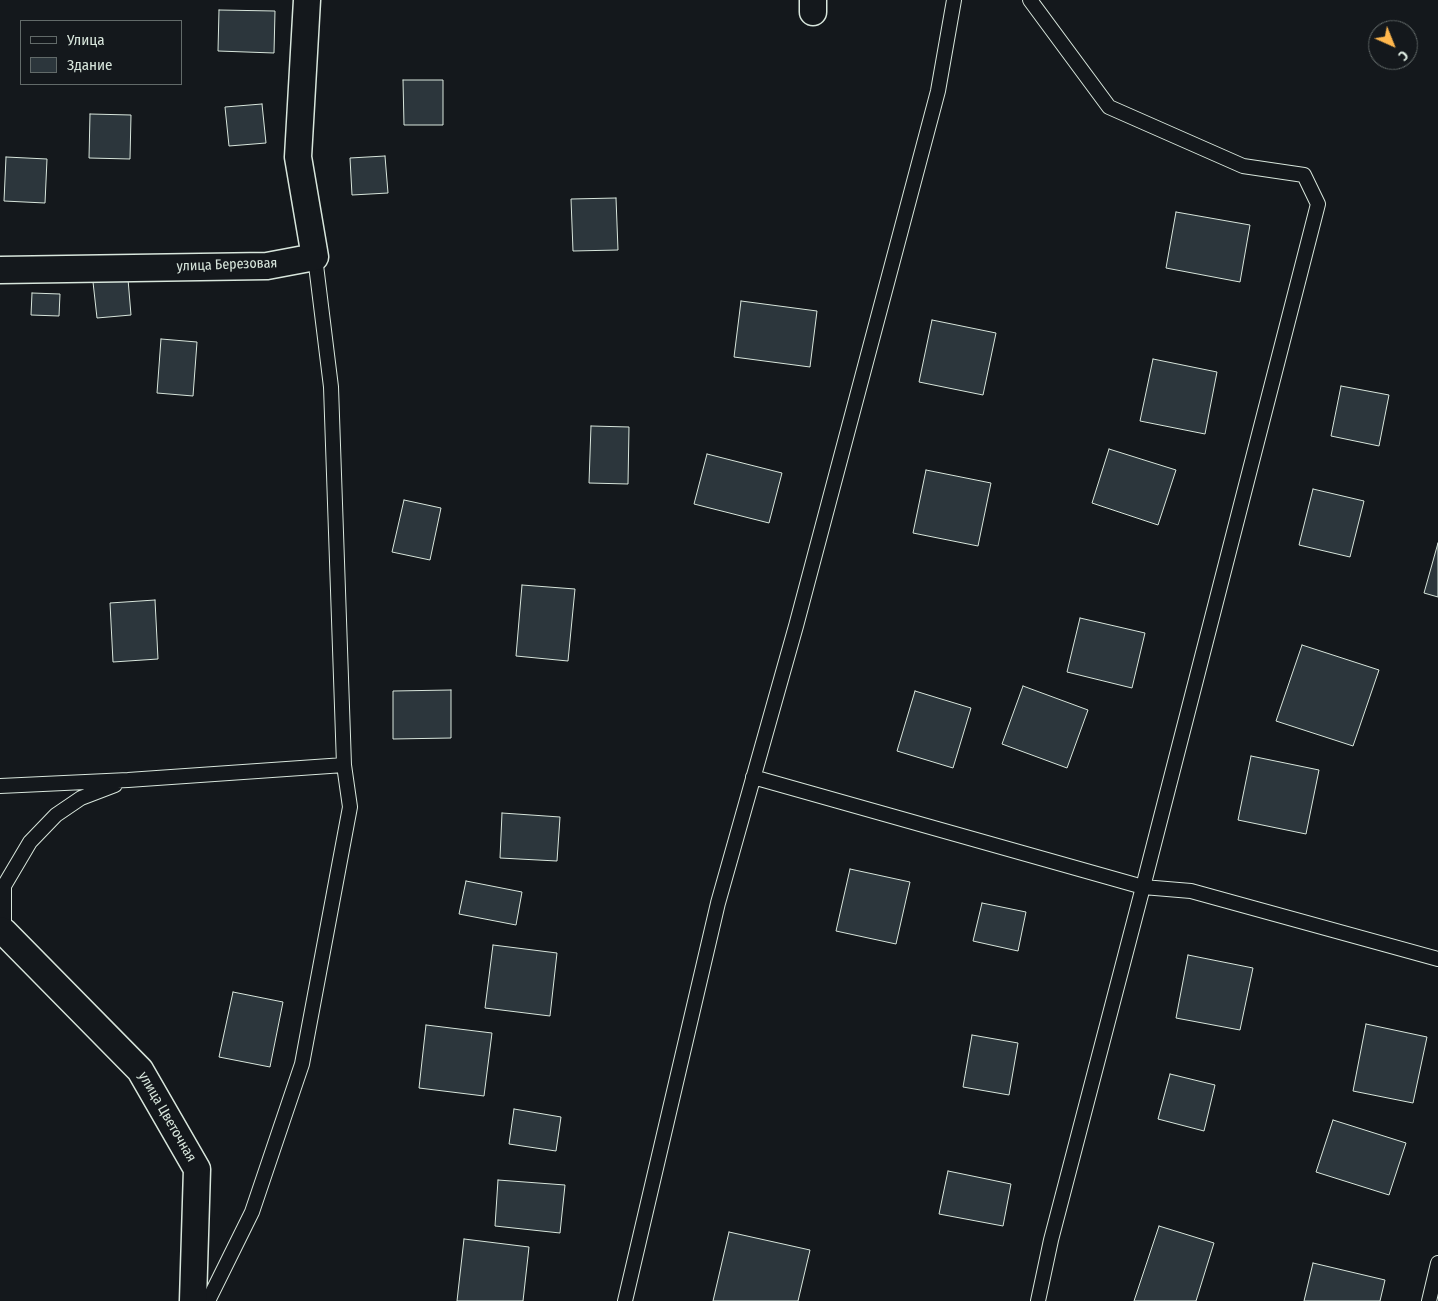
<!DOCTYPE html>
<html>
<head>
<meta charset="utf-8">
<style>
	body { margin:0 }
	#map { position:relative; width:1438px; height:1301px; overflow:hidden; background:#14181c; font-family:"Fira Sans Condensed",sans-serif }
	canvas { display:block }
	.legend { position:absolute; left:20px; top:20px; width:162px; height:65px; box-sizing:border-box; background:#14181c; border:1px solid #626a69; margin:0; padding:6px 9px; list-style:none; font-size:15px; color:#d8e6dc }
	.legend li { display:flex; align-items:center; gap:10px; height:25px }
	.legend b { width:25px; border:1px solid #626a69 }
	.north { position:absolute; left:1368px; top:20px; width:50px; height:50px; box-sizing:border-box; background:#14181c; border:1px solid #626a69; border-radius:50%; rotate:136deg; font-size:14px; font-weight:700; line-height:20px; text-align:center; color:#d8e6dc }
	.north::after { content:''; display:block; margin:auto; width:18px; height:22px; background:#ffb74d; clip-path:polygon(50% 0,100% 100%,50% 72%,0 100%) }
</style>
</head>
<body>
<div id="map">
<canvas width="1438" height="1301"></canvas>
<ul class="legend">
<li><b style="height:6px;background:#14181c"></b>Улица</li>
<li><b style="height:14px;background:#2c363c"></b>Здание</li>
</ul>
<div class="north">С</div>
</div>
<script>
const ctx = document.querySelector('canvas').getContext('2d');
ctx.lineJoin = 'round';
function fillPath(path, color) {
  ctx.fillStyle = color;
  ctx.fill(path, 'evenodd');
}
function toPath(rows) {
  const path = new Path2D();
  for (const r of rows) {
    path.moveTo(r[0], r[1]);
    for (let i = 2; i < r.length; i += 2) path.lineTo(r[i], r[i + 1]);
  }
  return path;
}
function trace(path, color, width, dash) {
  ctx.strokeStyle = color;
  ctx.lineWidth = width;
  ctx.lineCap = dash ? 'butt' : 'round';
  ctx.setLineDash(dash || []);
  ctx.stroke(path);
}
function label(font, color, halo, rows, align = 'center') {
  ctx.font = font + ' "Fira Sans Condensed",sans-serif';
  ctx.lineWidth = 4;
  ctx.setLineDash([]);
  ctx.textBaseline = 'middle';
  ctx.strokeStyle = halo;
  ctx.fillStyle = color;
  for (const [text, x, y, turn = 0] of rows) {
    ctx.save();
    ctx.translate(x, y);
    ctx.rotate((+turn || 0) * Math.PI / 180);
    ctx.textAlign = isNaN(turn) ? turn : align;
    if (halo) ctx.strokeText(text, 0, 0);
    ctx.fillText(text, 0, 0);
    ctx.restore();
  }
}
const building = toPath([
	[219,10,275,11,274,53,218,51,219,10],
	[403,80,443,80,443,125,404,125,403,80],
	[262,104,266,143,229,146,225,107,262,104],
	[90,114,131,115,130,159,89,158,90,114],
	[385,156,388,193,352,195,350,158,385,156],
	[6,157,47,159,45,203,4,201,6,157],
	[616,198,618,250,573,251,571,199,616,198],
	[1176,212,1250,225,1240,282,1166,268,1176,212],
	[128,279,131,315,97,318,93,282,128,279],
	[32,293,60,294,59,316,31,315,32,293],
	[741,301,817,311,810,367,734,357,741,301],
	[932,320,996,333,983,395,919,382,932,320],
	[161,339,197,342,193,396,157,393,161,339],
	[1153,359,1217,372,1205,434,1140,421,1153,359],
	[1341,386,1389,395,1379,446,1331,436,1341,386],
	[591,426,629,427,628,484,589,483,591,426],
	[1109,449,1176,470,1158,525,1092,503,1109,449],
	[707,454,782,473,769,523,694,504,707,454],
	[926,470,991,483,978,546,913,533,926,470],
	[1313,489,1364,501,1350,557,1299,545,1313,489],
	[404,500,441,508,430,560,392,552,404,500],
	[1438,543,1438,597,1424,593,1438,543],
	[522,585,575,589,568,661,516,656,522,585],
	[155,600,158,659,113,662,110,603,155,600],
	[1080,618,1145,633,1132,688,1067,672,1080,618],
	[1302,645,1379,670,1353,746,1276,721,1302,645],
	[1023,686,1088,710,1067,768,1002,744,1023,686],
	[451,690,451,738,393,739,393,691,451,690],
	[915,691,971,708,953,768,897,751,915,691],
	[1251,756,1319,770,1306,834,1238,820,1251,756],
	[502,813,560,817,557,861,500,858,502,813],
	[850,869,910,882,896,944,836,931,850,869],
	[466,881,522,892,516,925,459,914,466,881],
	[982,903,1026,912,1018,951,973,941,982,903],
	[493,945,557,953,550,1016,485,1008,493,945],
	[1188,955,1253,968,1240,1030,1176,1018,1188,955],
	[233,992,283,1002,270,1067,219,1057,233,992],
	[1366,1024,1427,1037,1413,1103,1353,1091,1366,1024],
	[426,1025,492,1033,484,1096,419,1088,426,1025],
	[972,1035,1018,1043,1009,1095,963,1087,972,1035],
	[1170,1074,1215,1085,1204,1131,1158,1119,1170,1074],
	[514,1109,561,1117,556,1151,509,1144,514,1109],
	[1333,1120,1406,1143,1389,1195,1316,1172,1333,1120],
	[948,1171,1011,1184,1003,1226,939,1214,948,1171],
	[498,1180,565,1185,560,1233,495,1226,498,1180],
	[1159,1226,1214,1243,1196,1301,1134,1301,1159,1226],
	[729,1232,810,1250,798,1301,713,1301,729,1232],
	[464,1239,529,1247,523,1301,457,1301,464,1239],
	[1313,1263,1385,1280,1380,1301,1304,1301,1313,1263]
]);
fillPath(building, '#2c363c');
trace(building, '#d8e6dc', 1);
const service = toPath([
	[753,777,1143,887,1318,204,1304,175,1243,166,1109,107,1030,0],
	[0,786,128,780,344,765],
	[4,932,4,886,30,842,56,815,81,798,115,785],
	[208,1301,252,1212,302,1064,350,807,344,765,331,387,315,257],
	[625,1301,718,903,796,626,938,91,954,0],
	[1038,1301,1051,1240,1143,887,1191,891,1438,959],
	[1429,1301,1438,1263]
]);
const minor = toPath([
	[813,12,813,0],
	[0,270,267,266,315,257,298,157,307,0],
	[0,930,4,932,140,1070,197,1169,193,1301]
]);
trace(service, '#d8e6dc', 16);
trace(minor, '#d8e6dc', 29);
trace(service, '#14181c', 14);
trace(minor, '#14181c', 26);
label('14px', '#d8e6dc', '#14181c', [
	["улица Березовая",227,265,-2],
	["улица Цветочная",167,1117,60]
]);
</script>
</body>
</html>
